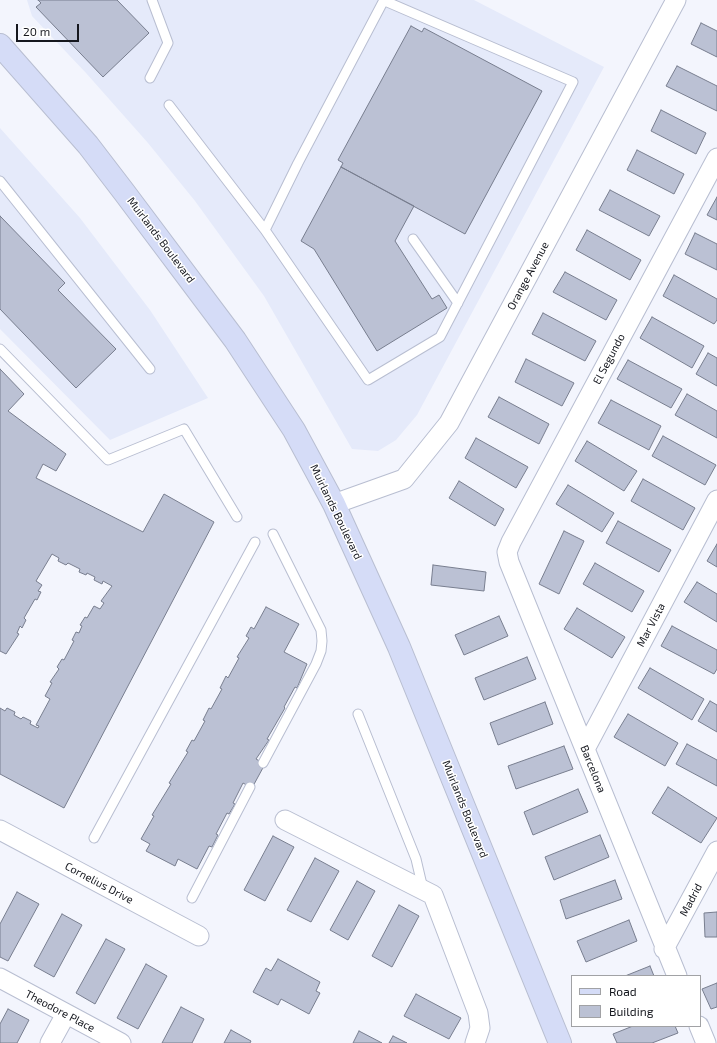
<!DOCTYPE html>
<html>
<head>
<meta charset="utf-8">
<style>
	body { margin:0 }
	#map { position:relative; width:717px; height:1043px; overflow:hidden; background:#f3f5fd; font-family:"Exo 2",sans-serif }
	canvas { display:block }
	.legend { position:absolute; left:571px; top:975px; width:130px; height:52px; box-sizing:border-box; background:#fff; border:1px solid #a1a2a5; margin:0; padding:5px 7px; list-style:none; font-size:12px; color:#15171e }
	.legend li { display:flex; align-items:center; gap:8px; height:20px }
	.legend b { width:20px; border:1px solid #a1a2a5 }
	.scale { position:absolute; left:16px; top:24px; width:63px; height:18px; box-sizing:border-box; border:2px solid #15171e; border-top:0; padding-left:5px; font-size:12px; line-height:14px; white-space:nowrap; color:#15171e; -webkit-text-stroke:3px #fff; paint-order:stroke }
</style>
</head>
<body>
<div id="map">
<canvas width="717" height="1043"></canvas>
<ul class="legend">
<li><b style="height:5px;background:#d5dcf7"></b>Road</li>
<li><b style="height:11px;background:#bbc1d4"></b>Building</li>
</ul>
<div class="scale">20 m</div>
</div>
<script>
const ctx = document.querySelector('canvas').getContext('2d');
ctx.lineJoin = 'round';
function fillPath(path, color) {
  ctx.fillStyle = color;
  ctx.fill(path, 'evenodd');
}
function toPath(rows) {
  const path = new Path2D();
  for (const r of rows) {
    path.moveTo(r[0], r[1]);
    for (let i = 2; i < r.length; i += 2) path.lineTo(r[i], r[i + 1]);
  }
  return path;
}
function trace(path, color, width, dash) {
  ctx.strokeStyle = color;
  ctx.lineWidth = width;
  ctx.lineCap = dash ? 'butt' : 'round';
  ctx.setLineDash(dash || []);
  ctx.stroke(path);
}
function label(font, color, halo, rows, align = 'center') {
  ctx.font = font + ' "Exo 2",sans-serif';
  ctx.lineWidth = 3;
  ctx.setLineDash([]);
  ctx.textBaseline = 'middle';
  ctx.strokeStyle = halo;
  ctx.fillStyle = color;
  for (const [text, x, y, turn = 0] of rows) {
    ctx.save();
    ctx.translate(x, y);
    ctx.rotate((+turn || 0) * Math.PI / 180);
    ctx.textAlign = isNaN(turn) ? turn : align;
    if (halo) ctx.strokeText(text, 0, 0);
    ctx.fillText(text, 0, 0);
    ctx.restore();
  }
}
fillPath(toPath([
	[27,0,474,0,604,67,417,415,396,440,378,451,352,449,264,296,195,201,148,143,86,73,32,16],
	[0,128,80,218,150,310,208,398,110,440,0,329]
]), '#e5eafa');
const building = toPath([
	[38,0,117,0,149,33,103,77,36,7,41,3,38,0],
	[701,23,717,31,717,57,691,44,701,23],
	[411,26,422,32,424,28,542,91,465,234,341,167,343,163,338,160,411,26],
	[677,66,717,86,717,111,666,86,677,66],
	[661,110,706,133,696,154,651,131,661,110],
	[637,150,684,174,674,194,627,170,637,150],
	[341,167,414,206,395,241,432,299,439,295,447,308,377,351,314,249,301,241,341,167],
	[610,190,660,216,649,236,599,210,610,190],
	[717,197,717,220,707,215,717,197],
	[0,216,65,283,58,290,116,349,76,388,0,309,0,216],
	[587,230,641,260,630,280,576,250,587,230],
	[695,233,717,244,717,270,685,254,695,233],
	[565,272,617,300,606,320,553,292,565,272],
	[674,275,717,299,717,320,714,324,663,296,674,275],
	[543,313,596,341,585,361,532,334,543,313],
	[652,317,704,346,692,368,640,338,652,317],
	[708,353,717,358,717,386,696,374,708,353],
	[526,359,574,383,562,406,515,382,526,359],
	[628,360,682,389,671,408,617,379,628,360],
	[0,369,24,394,8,411,66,454,56,471,43,464,36,478,143,532,164,494,214,522,64,808,0,774,0,708,5,711,7,708,15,712,14,715,21,719,23,717,31,721,30,724,38,728,39,726,36,725,50,699,45,696,52,683,50,682,59,669,57,667,62,659,64,660,74,641,72,640,76,632,79,633,82,626,80,625,85,617,87,618,94,606,100,609,104,603,101,601,112,586,103,581,102,584,94,580,95,577,87,573,86,575,79,572,80,569,68,563,66,565,58,561,59,558,52,554,36,581,42,585,38,591,41,592,37,600,35,599,24,618,26,620,22,628,20,626,17,633,19,634,6,654,0,651,0,369],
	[687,394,717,411,717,438,675,415,687,394],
	[499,397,549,424,539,444,488,417,499,397],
	[611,400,661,426,649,450,598,423,611,400],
	[663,436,716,465,705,485,652,456,663,436],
	[476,438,528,467,516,488,465,458,476,438],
	[587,441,637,471,624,491,575,461,587,441],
	[643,479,695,508,683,530,631,501,643,479],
	[459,481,504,509,495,526,449,498,459,481],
	[568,485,614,513,602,532,556,504,568,485],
	[618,521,671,550,659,572,606,543,618,521],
	[564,531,584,541,559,594,539,584,564,531],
	[717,544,717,567,707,561,717,544],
	[595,563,644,591,632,612,583,584,595,563],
	[433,565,486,572,484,591,431,585,433,565],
	[697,582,717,594,717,622,684,602,697,582],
	[266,607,299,624,284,652,307,664,297,688,295,687,284,707,285,708,267,739,269,740,256,759,265,764,252,788,243,783,233,803,235,804,229,814,227,813,216,834,218,835,212,847,209,846,197,869,178,859,175,866,146,851,150,844,141,839,154,816,152,815,171,784,169,783,188,752,186,751,192,740,194,741,205,721,203,720,209,708,211,709,222,689,220,688,226,676,228,678,239,658,237,657,249,638,246,636,251,627,254,629,266,607],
	[577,608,625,637,612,658,564,629,577,608],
	[499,616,508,636,464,655,455,635,499,616],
	[672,626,717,650,717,669,714,674,661,646,672,626],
	[527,657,536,679,484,700,475,678,527,657],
	[650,668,704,699,692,720,638,688,650,668],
	[710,701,717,705,717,732,698,721,710,701],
	[545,702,553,724,498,745,490,723,545,702],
	[628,714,678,743,665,766,614,737,628,714],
	[687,744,717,760,717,786,676,764,687,744],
	[564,746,573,769,516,789,508,766,564,746],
	[668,787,717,818,701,843,652,813,668,787],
	[578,789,588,812,533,835,524,812,578,789],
	[600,835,609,857,554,880,545,857,600,835],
	[273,836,294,847,265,901,244,890,273,836],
	[315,858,339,871,311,922,287,910,315,858],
	[615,880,622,899,566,919,560,900,615,880],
	[357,881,375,891,348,940,330,930,357,881],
	[17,892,39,904,8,961,0,957,0,924,17,892],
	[399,905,419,916,392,967,372,956,399,905],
	[717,912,717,937,705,937,704,913,717,912],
	[62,914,82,925,54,977,34,966,62,914],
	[629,920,637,941,586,962,577,941,629,920],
	[106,939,125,949,95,1004,76,993,106,939],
	[278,959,320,982,316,991,320,993,309,1014,281,999,278,1005,253,992,266,968,271,971,278,959],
	[146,964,167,976,138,1029,117,1018,146,964],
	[650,966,654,976,625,976,650,966],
	[717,983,717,1007,711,1009,702,989,717,983],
	[416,994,461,1018,449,1039,404,1016,416,994],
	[181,1007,204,1019,192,1043,162,1043,181,1007],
	[8,1009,29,1020,17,1043,0,1043,0,1024,8,1009],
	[633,1026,675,1026,678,1033,652,1043,617,1043,613,1034,633,1026],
	[231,1030,251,1041,250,1043,224,1043,231,1030],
	[359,1031,382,1043,353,1043,359,1031],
	[393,1036,407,1043,389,1043,393,1036]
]);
fillPath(building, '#bbc1d4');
trace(building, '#787e8f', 1);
const service = toPath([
	[150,78,168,43,152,0],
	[169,105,265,230,368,380,440,337,573,82,385,1],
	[0,181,150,369],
	[265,230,298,163,384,0],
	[413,239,458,303],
	[0,349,108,460,184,429,237,517],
	[358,714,416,859,423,889],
	[263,763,316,664,321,651,322,641,321,630,273,534],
	[94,838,255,542],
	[192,898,250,787]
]);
const minor = toPath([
	[334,504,404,479,449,423,676,0],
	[585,749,717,500],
	[285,820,433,895,478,1013,480,1028,475,1043],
	[0,830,199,936],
	[664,949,717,851],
	[677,976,509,562,507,552,511,542,717,158],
	[0,978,121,1043],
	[699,1026,706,1043],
	[50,1043,66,1014]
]);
const secondary = toPath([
	[0,45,88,145,124,192,235,340,294,430,334,504,399,647,560,1043]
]);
trace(service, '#b8bed1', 11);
trace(minor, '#b8bed1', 21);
trace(secondary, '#b8bed1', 24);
trace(service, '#fff', 9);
trace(minor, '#fff', 19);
trace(secondary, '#d5dcf7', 22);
label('11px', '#15171e', '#fff', [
	["Muirlands Boulevard",161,240,53],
	["Orange Avenue",528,276,-62],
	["El Segundo",609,359,-62],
	["Muirlands Boulevard",336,512,64],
	["Mar Vista",651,625,-62],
	["Barcelona",593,769,68],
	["Muirlands Boulevard",465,809,68],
	["Cornelius Drive",99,883,28],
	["Madrid",691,900,-62],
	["Theodore Place",60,1011,28]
]);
</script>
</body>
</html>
